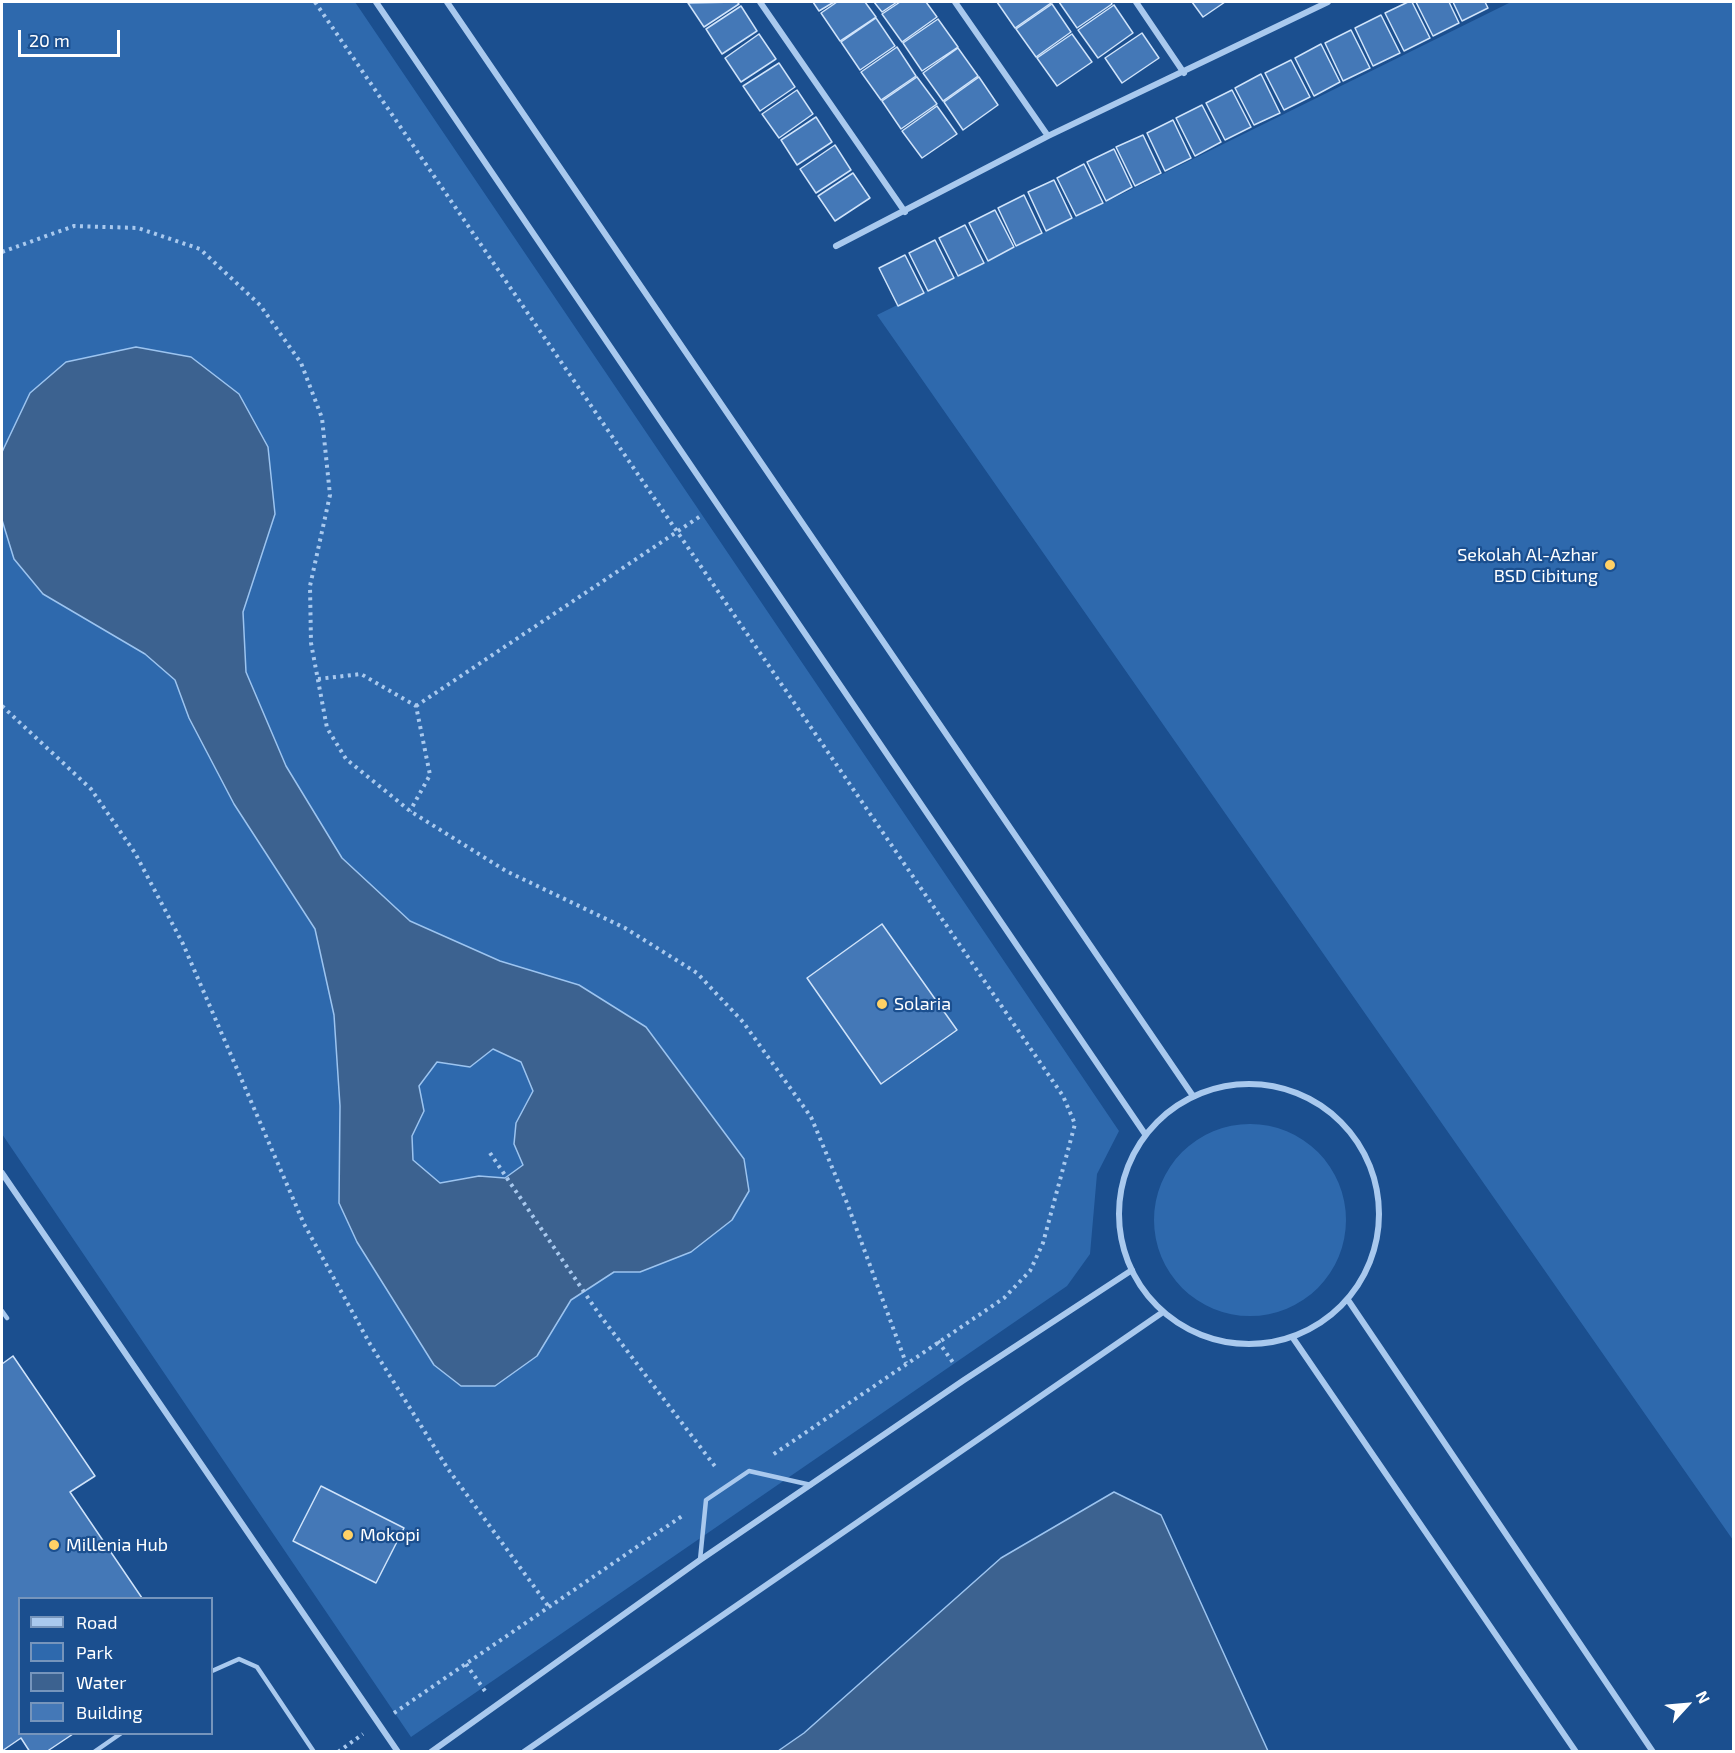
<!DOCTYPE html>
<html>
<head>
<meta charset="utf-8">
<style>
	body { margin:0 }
	#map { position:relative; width:1735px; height:1753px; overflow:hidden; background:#1b4f8f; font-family:"Exo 2",sans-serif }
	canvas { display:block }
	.frame { position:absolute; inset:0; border:3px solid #fff; pointer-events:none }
	.legend { position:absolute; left:18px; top:1597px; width:195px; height:138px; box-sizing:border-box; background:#1b4f8f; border:2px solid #7695bc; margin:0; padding:8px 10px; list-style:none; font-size:18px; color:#fff }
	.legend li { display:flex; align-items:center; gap:12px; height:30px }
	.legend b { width:30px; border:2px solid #7695bc }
	.north { position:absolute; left:1657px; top:1675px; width:60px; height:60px; -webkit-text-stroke:4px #1b4f8f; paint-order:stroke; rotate:64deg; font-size:16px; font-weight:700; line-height:24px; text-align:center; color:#fff }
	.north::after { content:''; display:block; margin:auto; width:21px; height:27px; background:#fff; clip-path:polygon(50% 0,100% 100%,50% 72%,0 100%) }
	.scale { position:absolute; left:18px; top:30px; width:102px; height:27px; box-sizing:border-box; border:3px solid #fff; border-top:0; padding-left:8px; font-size:18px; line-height:21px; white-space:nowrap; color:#fff; -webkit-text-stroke:4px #1b4f8f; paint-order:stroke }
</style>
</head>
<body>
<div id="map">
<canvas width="1735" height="1753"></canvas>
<div class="frame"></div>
<ul class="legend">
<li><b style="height:8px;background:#a9c9ee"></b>Road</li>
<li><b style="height:16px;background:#2e69ad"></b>Park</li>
<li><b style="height:16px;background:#3c6290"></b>Water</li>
<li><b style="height:16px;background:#4478b7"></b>Building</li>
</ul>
<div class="north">N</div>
<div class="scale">20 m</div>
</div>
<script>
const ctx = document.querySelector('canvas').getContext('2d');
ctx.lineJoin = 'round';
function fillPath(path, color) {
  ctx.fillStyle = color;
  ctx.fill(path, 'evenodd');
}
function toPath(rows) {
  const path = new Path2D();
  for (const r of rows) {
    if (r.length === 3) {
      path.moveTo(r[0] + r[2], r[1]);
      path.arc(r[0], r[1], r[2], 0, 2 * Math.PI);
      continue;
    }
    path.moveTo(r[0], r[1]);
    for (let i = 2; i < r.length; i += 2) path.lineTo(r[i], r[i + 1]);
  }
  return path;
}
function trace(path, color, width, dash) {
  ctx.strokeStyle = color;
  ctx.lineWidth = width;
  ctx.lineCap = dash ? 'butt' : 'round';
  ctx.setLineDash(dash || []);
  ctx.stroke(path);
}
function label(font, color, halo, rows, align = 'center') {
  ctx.font = font + ' "Exo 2",sans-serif';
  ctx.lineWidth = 4.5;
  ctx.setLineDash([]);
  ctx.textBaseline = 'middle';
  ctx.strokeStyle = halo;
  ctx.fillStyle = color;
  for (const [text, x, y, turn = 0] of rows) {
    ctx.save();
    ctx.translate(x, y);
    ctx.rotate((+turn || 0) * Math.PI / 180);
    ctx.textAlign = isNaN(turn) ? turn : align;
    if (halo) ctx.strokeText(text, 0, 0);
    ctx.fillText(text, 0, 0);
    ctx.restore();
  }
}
fillPath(toPath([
	[2,2,355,2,1119,1131,1097,1174,1090,1254,1067,1286,411,1737,2,1134],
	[1511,2,1733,2,1733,1540,877,315],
	[1250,1220,96]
]), '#2e69ad');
const water = toPath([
	[136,347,191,357,239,394,268,447,275,514,243,612,246,672,286,766,342,858,410,921,500,961,579,985,646,1027,744,1159,749,1191,732,1220,691,1252,640,1272,614,1272,571,1300,537,1356,495,1386,461,1386,434,1365,357,1242,339,1203,340,1106,334,1015,315,929,234,804,189,718,175,680,145,654,43,594,14,559,2,520,2,452,30,393,66,362,136,347],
	[493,1049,521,1062,533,1091,516,1123,514,1144,523,1165,505,1178,479,1176,440,1183,413,1160,412,1136,424,1111,419,1086,437,1062,470,1067,493,1049],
	[1114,1492,1161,1515,1268,1751,778,1751,804,1733,1001,1558,1114,1492]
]);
fillPath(water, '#3c6290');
trace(water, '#9cc4f0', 1.5);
const building = toPath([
	[737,2,739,4,704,27,688,3,737,2],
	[813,2,834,2,819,11,813,2],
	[837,2,865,2,876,17,840,41,821,13,837,2],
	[874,2,897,2,882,12,874,2],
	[900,2,926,2,937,17,902,42,882,14,900,2],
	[997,2,1050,2,1051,3,1015,28,997,2],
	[1059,2,1111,2,1112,4,1077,28,1059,2],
	[1192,2,1225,2,1203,17,1192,2],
	[1408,2,1412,2,1430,38,1404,51,1385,13,1408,2],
	[1416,2,1449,2,1459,23,1433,36,1416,2],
	[1453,2,1485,2,1488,8,1462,21,1453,2],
	[1052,4,1071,32,1036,57,1016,29,1052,4],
	[1114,5,1133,33,1098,58,1078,30,1114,5],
	[741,6,757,31,722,54,706,29,741,6],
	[1381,15,1400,53,1373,66,1355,28,1381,15],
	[876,18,895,46,860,70,841,42,876,18],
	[938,19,958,47,922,71,903,43,938,19],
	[1351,30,1370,68,1343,81,1325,43,1351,30],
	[1142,33,1159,58,1122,83,1105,58,1142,33],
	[759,34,776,59,741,82,725,58,759,34],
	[1072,34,1092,62,1057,86,1037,58,1072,34],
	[1321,44,1340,82,1314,96,1295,58,1321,44],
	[897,47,916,76,881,100,861,72,897,47],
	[958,48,978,76,943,101,923,73,958,48],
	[1291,60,1310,97,1284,110,1265,73,1291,60],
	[779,63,795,87,760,111,743,86,779,63],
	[1261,74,1280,113,1254,125,1235,88,1261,74],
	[917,77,937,104,901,129,882,101,917,77],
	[979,77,998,105,963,130,944,102,979,77],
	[797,90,813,114,779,138,762,114,797,90],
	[1232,90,1251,127,1225,140,1206,103,1232,90],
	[1202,105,1221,142,1195,156,1176,118,1202,105],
	[937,106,957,134,922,158,902,131,937,106],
	[816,117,832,142,797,165,781,140,816,117],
	[1173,120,1191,158,1165,171,1147,133,1173,120],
	[1143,135,1161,173,1135,186,1116,147,1143,135],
	[835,145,851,170,816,193,800,169,835,145],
	[1114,149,1132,187,1106,201,1087,162,1114,149],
	[1084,164,1103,203,1076,216,1057,178,1084,164],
	[853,173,870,198,835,221,818,196,853,173],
	[1054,180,1072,218,1046,231,1028,192,1054,180],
	[1024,195,1042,233,1016,246,998,208,1024,195],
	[995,210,1014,247,988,261,969,223,995,210],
	[965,225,984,263,958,276,939,238,965,225],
	[935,240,954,278,928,291,909,253,935,240],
	[905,255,924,293,898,306,879,268,905,255],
	[882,924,957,1030,881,1084,807,978,882,924],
	[13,1356,95,1476,70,1492,142,1598,20,1598,20,1734,73,1734,46,1752,30,1752,21,1738,2,1751,2,1364,13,1356],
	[321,1486,404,1528,376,1583,293,1541,321,1486]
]);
fillPath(building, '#4478b7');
trace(building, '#cfe3fa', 1.5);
trace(toPath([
	[315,2,1063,1096,1075,1124,1043,1243,1030,1271,1004,1298,771,1456],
	[2,252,74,226,138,228,200,249,260,305,301,363,322,418,330,495,310,586,311,643,327,728,346,759,410,811,506,871,625,928,697,973,743,1022,811,1117,847,1203,906,1363],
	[318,679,361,674,416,706,430,775,410,811],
	[2,706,91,789,135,853,183,944,304,1224,370,1344,448,1469,549,1607],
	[416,706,702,515],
	[490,1153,599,1314,717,1469],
	[938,1341,954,1364],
	[466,1664,485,1691],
	[394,1713,685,1514],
	[338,1752,363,1734]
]), '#a9c9ee', 4, [3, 4.5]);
trace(toPath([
	[2,1311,7,1318],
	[700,1560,706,1500,749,1471,811,1485],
	[212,1671,239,1659,257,1667,314,1752],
	[94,1752,120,1734]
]), '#a9c9ee', 4.5);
trace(toPath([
	[376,2,1145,1134],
	[447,2,1193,1096],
	[760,2,905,212],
	[955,2,1048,136],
	[1136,2,1184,73],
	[836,246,1048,136,1328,2],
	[1249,1214,130],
	[2,1173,398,1752],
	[1348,1300,1653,1752],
	[1293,1338,1576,1752],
	[431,1752,700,1560,964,1380,1132,1270],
	[524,1752,1163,1312]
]), '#a9c9ee', 6);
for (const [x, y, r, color] of [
	[1610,565,6,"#ffd166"],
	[882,1004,6,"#ffd166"],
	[348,1535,6,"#ffd166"],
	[54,1545,6,"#ffd166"]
]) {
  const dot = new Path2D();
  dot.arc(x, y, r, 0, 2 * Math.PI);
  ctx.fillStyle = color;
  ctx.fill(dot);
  trace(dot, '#1b4f8f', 2);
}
label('18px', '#fff', '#1b4f8f', [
	["Sekolah Al-Azhar",1598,555,"right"],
	["BSD Cibitung",1598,576,"right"],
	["Solaria",894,1004],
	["Mokopi",360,1535],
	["Millenia Hub",66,1545]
], 'left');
</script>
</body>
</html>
